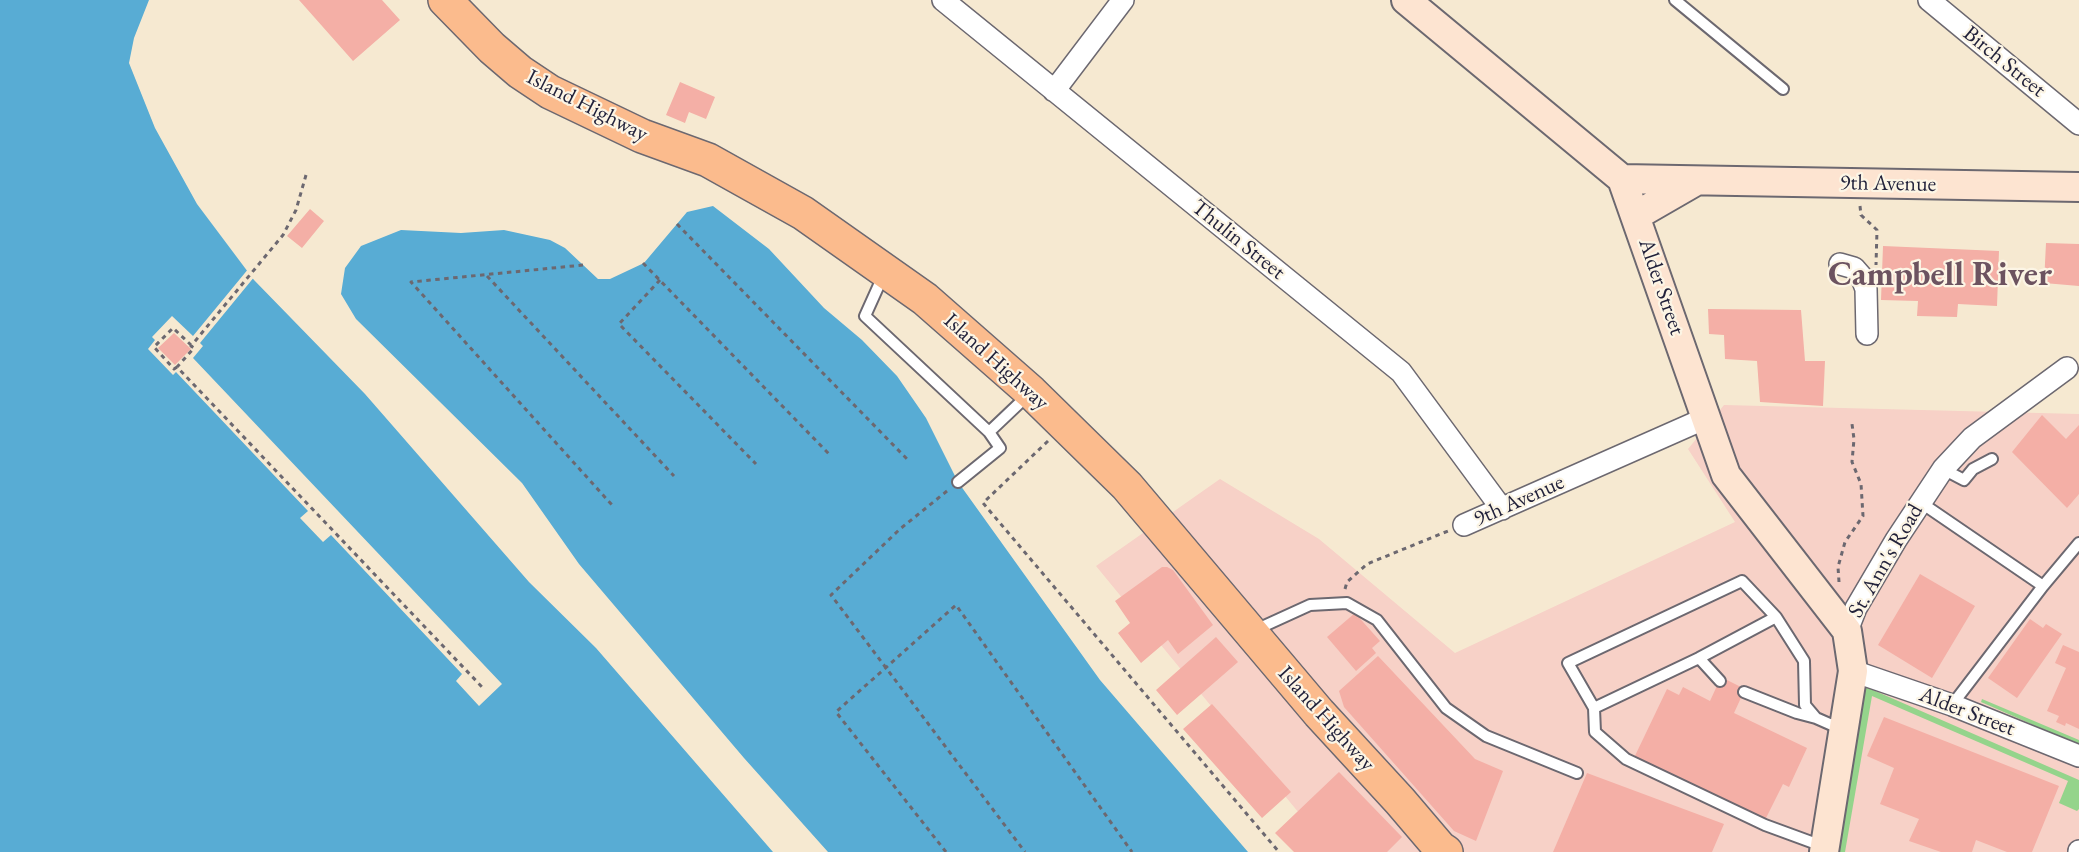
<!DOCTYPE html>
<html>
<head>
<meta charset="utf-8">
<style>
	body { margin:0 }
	canvas { display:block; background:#f6e9d1 }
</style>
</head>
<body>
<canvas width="2079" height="852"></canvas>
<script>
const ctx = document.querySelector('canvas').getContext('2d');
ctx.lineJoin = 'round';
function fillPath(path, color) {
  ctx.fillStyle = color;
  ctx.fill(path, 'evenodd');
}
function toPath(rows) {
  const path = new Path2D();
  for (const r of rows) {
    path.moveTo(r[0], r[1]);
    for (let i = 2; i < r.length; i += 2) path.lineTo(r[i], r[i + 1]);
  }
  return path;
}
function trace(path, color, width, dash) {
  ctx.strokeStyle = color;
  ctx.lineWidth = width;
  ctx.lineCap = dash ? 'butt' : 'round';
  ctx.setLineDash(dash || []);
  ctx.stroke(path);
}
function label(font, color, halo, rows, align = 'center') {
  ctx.font = font + ' "EB Garamond",serif';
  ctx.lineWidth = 4.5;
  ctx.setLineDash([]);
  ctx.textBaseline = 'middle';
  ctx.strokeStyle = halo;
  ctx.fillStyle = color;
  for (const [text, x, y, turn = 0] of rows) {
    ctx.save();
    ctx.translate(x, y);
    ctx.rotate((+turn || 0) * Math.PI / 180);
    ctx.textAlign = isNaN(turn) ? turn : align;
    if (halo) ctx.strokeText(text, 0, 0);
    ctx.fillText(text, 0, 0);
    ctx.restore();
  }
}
fillPath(toPath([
	[1724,405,2079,414,2079,852,1331,852,1096,566,1220,479,1319,539,1455,653,1735,522,1688,449]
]), '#f7d1c7');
fillPath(toPath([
	[1857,683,2079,780,2079,809,2077,811,2059,803,2068,781,1872,696,1845,852,1837,852],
	[1982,699,2079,740,2079,745,1981,702]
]), '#94d48b');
fillPath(toPath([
	[0,0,149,0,134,38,129,63,155,128,197,204,254,280,365,394,529,582,596,648,773,852,0,852],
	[713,206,769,249,824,308,862,340,897,376,926,418,958,482,1100,680,1248,852,828,852,744,758,579,564,522,483,356,319,341,294,345,268,361,246,401,230,461,233,504,230,550,240,565,248,598,279,610,279,644,263,687,212]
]), '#58acd4');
fillPath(toPath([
	[249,268,255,276,200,343,203,346,193,358,502,684,479,706,456,681,462,674,331,535,323,542,300,518,308,511,176,372,173,375,148,349,155,340,152,337,172,316,193,336]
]), '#f6e9d1');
fillPath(toPath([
	[299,0,382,0,400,20,353,61],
	[680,82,715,97,706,119,689,112,685,123,666,115],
	[310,209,324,221,302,248,287,236],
	[2046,243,2079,244,2079,286,2044,283],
	[1883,246,1999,251,1997,306,1958,304,1957,317,1917,316,1918,301,1881,300],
	[1708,309,1801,310,1805,361,1825,361,1823,406,1760,402,1757,361,1725,359,1724,335,1709,334],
	[174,333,191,349,175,365,158,348],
	[2042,415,2066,439,2079,425,2079,494,2067,508,2012,452],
	[1162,567,1167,567,1173,570,1213,625,1178,654,1168,640,1141,663,1118,633,1130,623,1115,601],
	[1920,574,1975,606,1932,678,1878,645],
	[1355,613,1380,641,1372,648,1376,653,1356,671,1327,637],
	[2030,619,2043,628,2046,624,2062,634,2017,698,1988,678],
	[1216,637,1238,662,1177,715,1156,690],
	[2063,645,2079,652,2079,729,2066,723,2065,726,2056,722,2059,716,2047,711,2066,668,2055,663],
	[1378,656,1475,759,1503,771,1476,841,1454,831,1344,707,1339,691],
	[1721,677,1745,689,1734,713,1807,748,1789,787,1783,784,1764,822,1633,760,1667,689,1679,695,1683,687,1710,701],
	[1212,704,1291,792,1262,818,1183,729],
	[1884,717,2059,786,2032,852,2007,852,1976,840,1972,852,1941,852,1909,841,1919,819,1880,804,1894,768,1867,756],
	[1339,772,1402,837,1387,852,1294,852,1275,833],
	[1587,773,1724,824,1712,852,1553,852]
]), '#f4afa6');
const lane = toPath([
	[1675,0,1783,89],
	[883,276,865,316,989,432,1029,394],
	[1943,469,1964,480,1973,469,1992,459],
	[958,482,1000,448,989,432],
	[1920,502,2043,586,1952,705],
	[1742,581,1776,617,1699,658,1594,708,1568,663,1742,581],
	[2043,586,2079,543],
	[1776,617,1804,661,1805,705,1816,718,1841,729],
	[1253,631,1310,605,1347,603,1377,620,1446,708,1486,736,1577,773],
	[1699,658,1720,681],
	[1744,692,1797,713,1816,718],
	[1594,708,1595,732,1626,759,1765,825,1825,847]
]);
const street = toPath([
	[943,0,1401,372,1502,509],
	[1929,0,2079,124],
	[1054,91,1123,0],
	[1840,264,1854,268,1861,276,1866,289,1867,334],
	[1464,525,1706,418],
	[1847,631,1856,608,1896,540,1943,469,1972,438,2067,368],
	[1853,671,1952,705,2079,756],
	[2079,852,2079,851]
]);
const secondary = toPath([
	[1406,0,1622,179,1726,475,1847,631,1853,671,1824,852],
	[1622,179,2079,187],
	[1637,215,1696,181]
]);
const primary = toPath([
	[445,0,492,48,520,72,550,92,642,136,708,160,803,213,925,299,1031,392,1127,486,1319,713,1400,801,1440,848,1446,852]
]);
trace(lane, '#6c6870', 14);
trace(street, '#6c6870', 24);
trace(secondary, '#6c6870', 32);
trace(primary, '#6c6870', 36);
trace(toPath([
	[306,175,296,210,283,235,191,346,194,348,177,367,483,688],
	[1860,206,1861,215,1877,230,1876,265],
	[677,224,908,460],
	[643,263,830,455],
	[583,265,411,282,612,505],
	[487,276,674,476],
	[660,280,619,324,756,464],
	[177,367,174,369,154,347,173,328,191,345],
	[1048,441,983,503,1279,852],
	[947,491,900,529,831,595,1025,852],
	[1839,582,1838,567,1845,542,1863,516,1861,484,1852,462,1854,439,1852,424],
	[1345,589,1347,582,1367,564,1448,531],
	[946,852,836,712,956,605,1132,852]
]), '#6c6870', 3, [4.5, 4.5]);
trace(lane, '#fff', 10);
trace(street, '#fff', 21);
trace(secondary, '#fde4d1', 28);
trace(primary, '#fbbb8d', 33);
label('22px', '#22223b', '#fcf5e5', [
	["Birch Street",2004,62,39],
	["Island Highway",587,106,27],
	["9th Avenue",1888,184,1],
	["Thulin Street",1238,240,39],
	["Alder Street",1661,287,71],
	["Island Highway",996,362,42],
	["9th Avenue",1519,501,-24],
	["St. Ann's Road",1886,561,-60],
	["Alder Street",1967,712,21],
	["Island Highway",1326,719,48]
]);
label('bold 34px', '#6c5360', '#fcf5e5', [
	["Campbell River",1940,276]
]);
</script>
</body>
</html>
